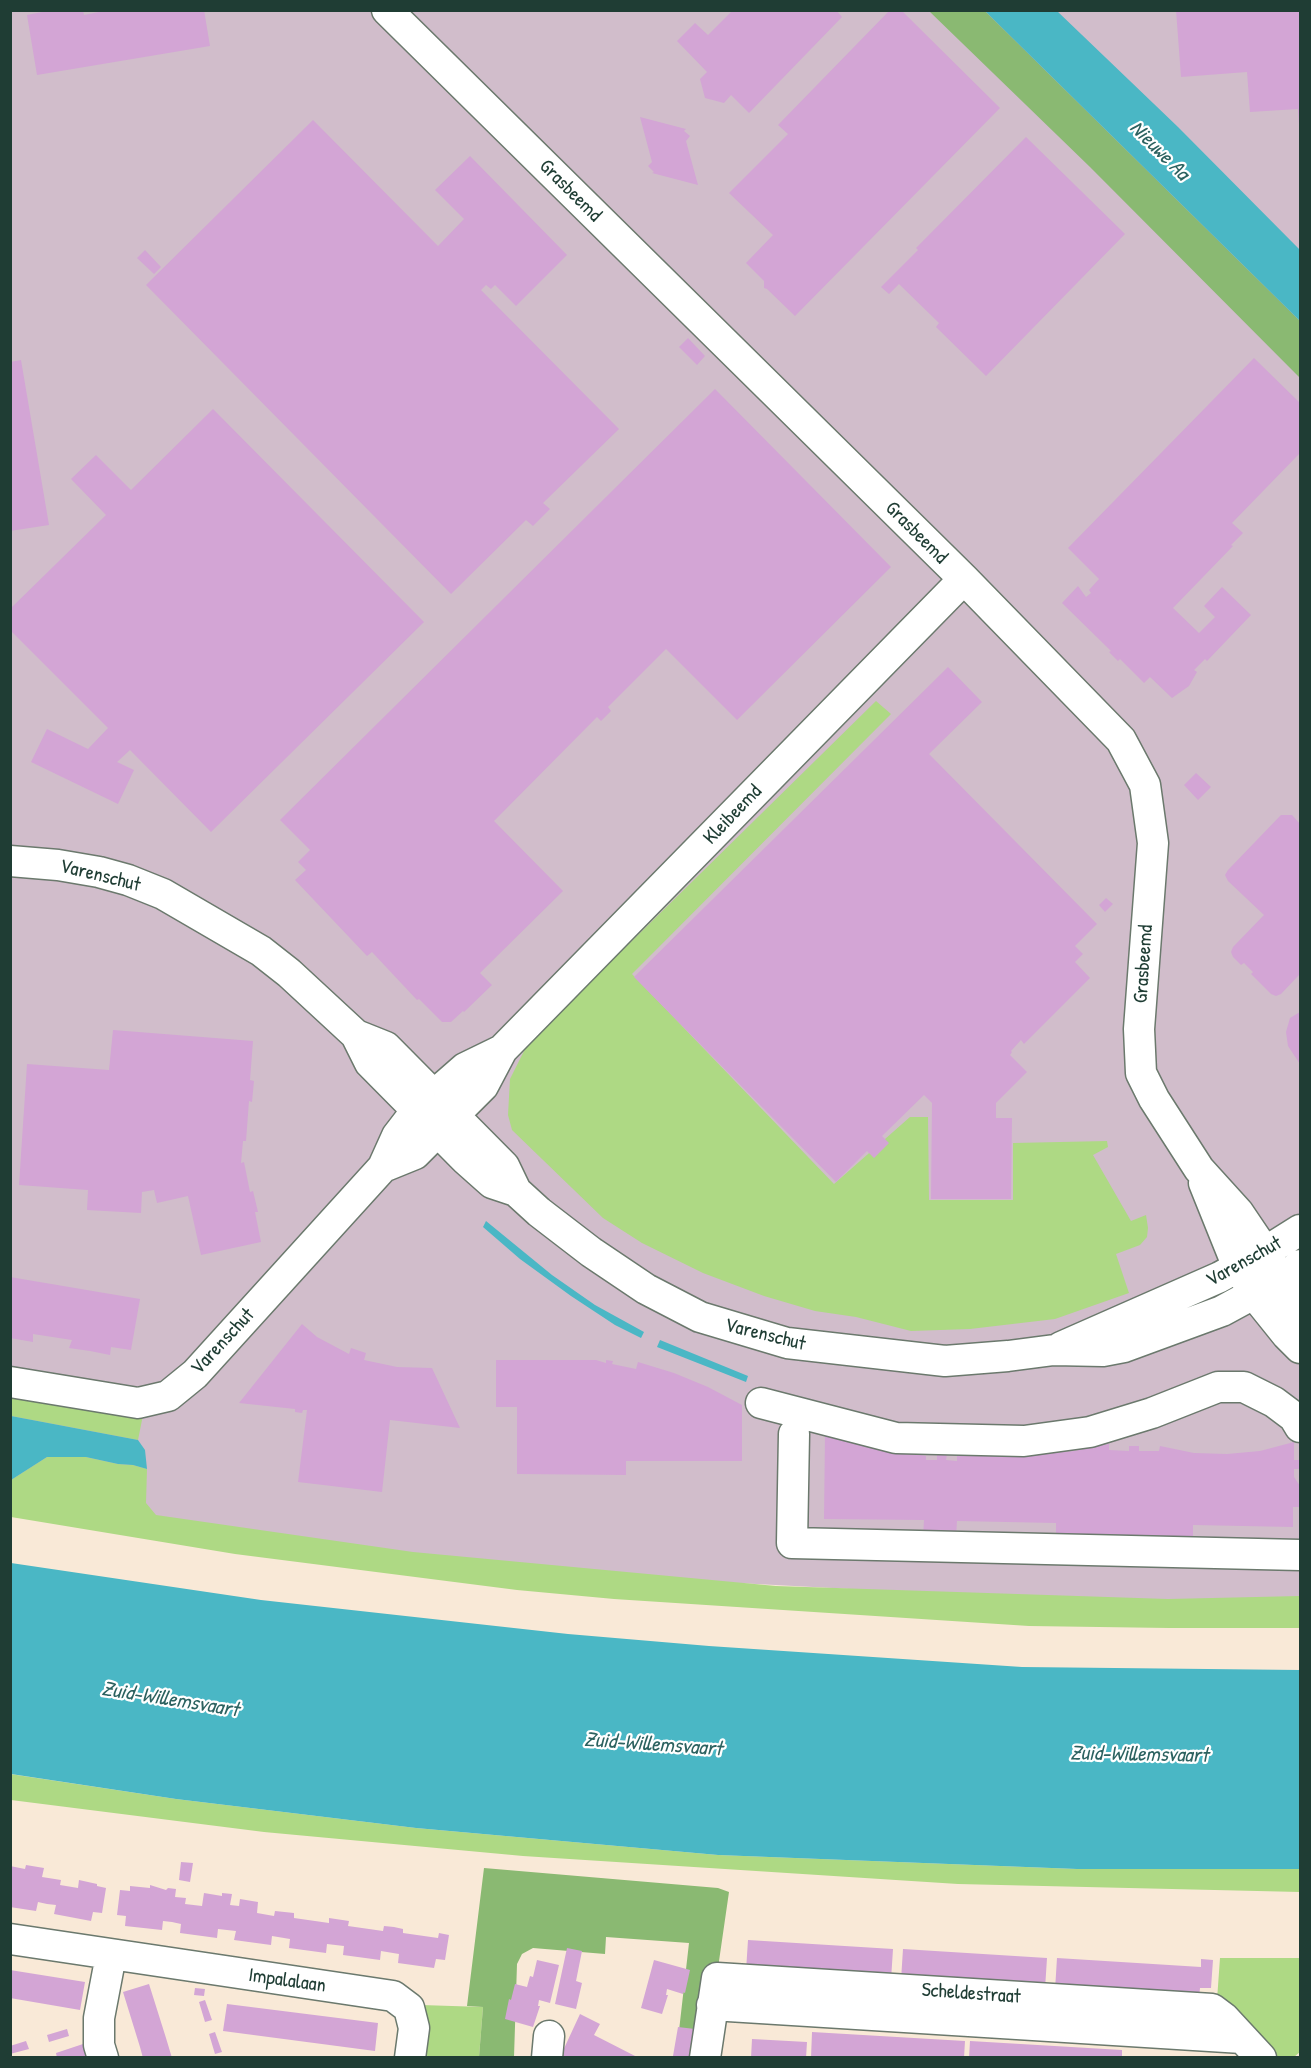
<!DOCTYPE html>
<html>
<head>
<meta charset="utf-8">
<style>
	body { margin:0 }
	#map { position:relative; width:1311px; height:2068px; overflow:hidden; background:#f9e9d7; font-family:"Patrick Hand",sans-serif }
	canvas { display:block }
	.frame { position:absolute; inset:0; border:12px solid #1f3d34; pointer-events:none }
</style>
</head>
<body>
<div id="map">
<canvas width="1311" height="2068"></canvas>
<div class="frame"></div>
</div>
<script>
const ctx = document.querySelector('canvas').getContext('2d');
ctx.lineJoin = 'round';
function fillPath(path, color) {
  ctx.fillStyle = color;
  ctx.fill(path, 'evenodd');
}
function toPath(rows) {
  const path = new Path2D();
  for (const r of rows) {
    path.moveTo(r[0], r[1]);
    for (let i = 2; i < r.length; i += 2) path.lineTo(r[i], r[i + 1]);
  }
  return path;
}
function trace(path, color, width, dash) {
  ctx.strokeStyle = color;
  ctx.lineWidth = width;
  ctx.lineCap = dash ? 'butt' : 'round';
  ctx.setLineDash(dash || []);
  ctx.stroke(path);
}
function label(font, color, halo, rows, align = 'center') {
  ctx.font = font + ' "Patrick Hand",sans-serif';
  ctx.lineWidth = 4.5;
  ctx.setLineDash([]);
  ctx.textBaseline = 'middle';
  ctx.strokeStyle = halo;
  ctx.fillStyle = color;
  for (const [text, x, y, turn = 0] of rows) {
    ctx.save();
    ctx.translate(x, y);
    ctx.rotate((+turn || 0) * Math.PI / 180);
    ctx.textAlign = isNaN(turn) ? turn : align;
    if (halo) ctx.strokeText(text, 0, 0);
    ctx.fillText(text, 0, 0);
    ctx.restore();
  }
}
fillPath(toPath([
	[10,11,1300,11,1300,1600,1172,1606,473,1569,11,1498]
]), '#d1bdcb');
fillPath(toPath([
	[876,701,891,714,632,974,834,1184,910,1117,928,1117,929,1200,1013,1200,1013,1143,1107,1141,1108,1147,1093,1155,1131,1221,1146,1215,1148,1228,1147,1237,1140,1245,1116,1254,1129,1293,1055,1319,970,1329,911,1331,856,1317,815,1311,764,1296,703,1273,642,1243,603,1218,512,1130,508,1115,510,1079,528,1043],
	[10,1394,143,1415,138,1440,11,1416],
	[47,1457,86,1457,118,1464,133,1465,147,1469,146,1503,156,1515,413,1552,776,1586,1168,1599,1300,1596,1300,1628,1169,1628,1029,1626,614,1599,517,1590,235,1554,11,1517,11,1480],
	[10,1774,176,1799,416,1828,718,1855,1077,1869,1300,1869,1300,1892,958,1884,523,1856,264,1832,11,1800],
	[1220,1958,1300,1958,1300,2052,1294,2057,1273,2057,1217,2000],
	[421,2005,483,2007,479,2057,422,2057]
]), '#aed984');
fillPath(toPath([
	[929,11,985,11,1300,321,1300,378,1090,167],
	[484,1868,718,1888,729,1892,719,1961,719,1972,697,2057,676,2057,689,1943,606,1937,605,1954,533,1948,522,1954,517,1964,514,2057,479,2057,483,2007,467,2006]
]), '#8ab972');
fillPath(toPath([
	[985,11,1057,11,1178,127,1300,250,1300,321],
	[486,1221,552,1275,595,1305,644,1332,641,1338,615,1325,571,1296,520,1259,483,1227],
	[660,1340,748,1376,746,1382,657,1347],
	[11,1416,138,1440,145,1450,147,1469,133,1465,118,1464,86,1457,47,1457,11,1480],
	[11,1563,261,1600,568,1634,709,1646,1022,1667,1300,1670,1300,1869,1077,1869,718,1855,416,1828,176,1799,11,1774]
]), '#4ab7c5');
fillPath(toPath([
	[52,10,83,10,84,15,99,12,99,10,204,10,210,46,37,75,27,15],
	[733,10,836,10,842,17,749,113,731,95,724,103,705,98,700,79,707,72,677,41,695,23,708,35],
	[890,10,901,10,1000,108,795,316,767,289,764,288,764,281,746,263,773,235,729,193,788,134,778,125],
	[1176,10,1300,10,1300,124,1299,124,1298,109,1250,112,1247,72,1181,77],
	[640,117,686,129,684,131,690,136,686,141,698,185,652,173,654,172,648,166,652,162],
	[313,120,438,246,464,219,435,190,470,156,567,255,516,306,495,285,491,289,486,285,481,290,619,429,543,503,550,509,533,526,526,520,451,594,146,285],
	[1026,137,1125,234,986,376,936,327,939,323,899,284,889,294,881,287,918,250,916,248],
	[145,250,161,267,154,274,137,258],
	[688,338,705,356,697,365,679,347],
	[1254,358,1300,403,1300,453,1232,523,1243,533,1231,545,1233,546,1173,608,1199,633,1215,617,1204,606,1222,587,1251,615,1207,661,1205,659,1194,670,1197,672,1189,686,1172,698,1150,677,1144,683,1120,659,1118,661,1109,652,1111,651,1062,603,1078,586,1086,597,1091,593,1089,590,1099,579,1068,548],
	[21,360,49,525,10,531,10,362],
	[715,389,891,567,737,720,666,649,608,707,611,711,601,721,597,717,494,821,563,891,480,973,492,985,464,1012,463,1011,451,1022,442,1022,419,999,417,1000,372,952,367,956,295,880,306,870,298,862,310,850,280,820],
	[213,409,424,622,211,832,130,750,117,762,134,770,118,804,31,762,47,729,88,749,108,728,10,630,10,609,106,515,71,479,96,455,131,490],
	[948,667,982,702,929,754,1097,924,1075,946,1083,954,1075,962,1090,978,1024,1044,1021,1040,1011,1051,1012,1052,1010,1055,1027,1072,996,1103,996,1118,1012,1118,1011,1199,931,1199,932,1103,924,1095,882,1136,889,1143,874,1158,867,1151,836,1182,634,977],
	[1196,773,1211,787,1198,800,1184,785],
	[1281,815,1292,815,1300,824,1300,977,1299,975,1281,994,1276,996,1271,994,1251,974,1253,972,1244,963,1241,965,1233,957,1231,952,1233,947,1264,915,1228,881,1225,875,1228,870],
	[1106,898,1113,904,1105,912,1099,905],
	[1300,1012,1300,1064,1288,1046,1286,1032,1290,1018],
	[113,1030,253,1041,250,1080,254,1081,252,1102,249,1101,246,1141,243,1141,241,1163,244,1162,250,1192,253,1191,258,1212,255,1212,261,1242,201,1255,188,1196,157,1203,154,1190,142,1192,141,1213,87,1210,88,1190,19,1185,27,1064,109,1070],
	[10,1277,140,1299,131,1350,111,1347,110,1355,90,1351,69,1348,72,1340,33,1334,33,1342,10,1338],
	[302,1324,317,1337,349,1354,351,1348,366,1353,364,1360,397,1367,432,1368,460,1428,390,1420,382,1492,298,1482,307,1410,303,1410,302,1413,295,1412,295,1409,239,1403],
	[496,1360,596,1360,606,1363,606,1360,613,1361,612,1364,636,1369,638,1362,674,1373,708,1387,742,1405,742,1461,626,1461,626,1475,517,1474,517,1407,496,1407],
	[825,1434,845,1440,926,1456,926,1460,937,1460,937,1454,947,1454,946,1460,957,1461,957,1456,1025,1456,1074,1451,1109,1444,1109,1450,1129,1451,1129,1446,1139,1446,1139,1451,1159,1451,1160,1446,1194,1453,1227,1454,1260,1451,1294,1442,1294,1460,1300,1460,1300,1469,1294,1469,1294,1477,1300,1486,1300,1507,1293,1507,1293,1527,1193,1525,1193,1542,1056,1539,1056,1523,957,1521,956,1538,923,1537,924,1520,824,1519],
	[181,1862,193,1863,190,1882,179,1880],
	[26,1865,44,1868,42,1877,61,1880,60,1885,78,1888,79,1880,97,1884,97,1886,106,1888,102,1913,93,1912,91,1921,54,1914,56,1905,47,1904,38,1902,36,1911,10,1907,10,1866,25,1869],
	[150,1885,166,1890,168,1888,176,1889,175,1897,186,1898,185,1904,202,1906,204,1893,222,1896,222,1893,232,1894,230,1905,239,1906,240,1899,258,1902,257,1913,274,1916,275,1911,294,1913,294,1918,329,1923,329,1918,349,1921,348,1926,383,1931,384,1926,394,1927,403,1929,403,1933,438,1938,439,1933,449,1935,445,1960,436,1959,434,1968,398,1963,399,1954,381,1951,380,1960,343,1955,344,1946,327,1944,326,1953,289,1948,290,1939,272,1936,271,1945,234,1940,236,1931,218,1929,217,1938,180,1933,181,1924,172,1922,163,1921,162,1930,125,1926,126,1916,117,1915,120,1890,130,1891,130,1886,150,1888],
	[748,1940,893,1949,891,1980,746,1971],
	[567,1948,582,1951,576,1981,582,1983,576,2009,555,2004],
	[903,1949,1047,1958,1045,1989,901,1980],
	[1057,1958,1201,1967,1201,1959,1213,1960,1211,1988,1200,1988,1199,1998,1055,1990],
	[537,1960,559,1965,550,2003,539,2000,538,2006,540,2006,533,2027,505,2019,509,1999,511,2000,515,1984,527,1987,530,1976,533,1977],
	[654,1960,690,1970,685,1993,683,1992,683,1994,667,1989,666,1995,668,1995,662,2014,641,2008],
	[10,1970,85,1982,80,2010,10,1998],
	[149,1984,166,2038,172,2058,143,2058,140,2047,123,1992],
	[195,1988,205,1989,204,1996,194,1995],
	[205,2000,212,2020,205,2022,199,2002],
	[227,2004,378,2023,375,2051,223,2031],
	[580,2014,600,2024,594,2035,639,2058,566,2058,561,2055],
	[678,2027,695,2029,690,2058,673,2056],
	[67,2029,69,2036,49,2042,47,2035],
	[215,2032,222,2052,215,2054,209,2034],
	[812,2032,965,2041,964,2058,811,2058],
	[752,2039,807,2042,806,2058,751,2058],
	[26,2041,29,2049,10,2054,10,2046],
	[970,2041,1122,2050,1122,2058,969,2058],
	[83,2044,87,2058,57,2058,56,2053]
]), '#d3a5d5');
const minor = toPath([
	[387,10,964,579,1121,740,1145,785,1153,843,1139,1029,1141,1073,1154,1099,1199,1169,1238,1212,1265,1252,1300,1317],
	[10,861,58,865,99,872,128,880,163,894,261,951,289,973,356,1035,370,1063,465,1159,492,1183,516,1191],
	[356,1035,386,1047,504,1166,516,1191,539,1212,591,1252,646,1289,700,1317,787,1343,945,1361,1008,1356,1054,1350,1103,1351,1124,1347,1222,1311,1281,1279,1300,1265],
	[383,1167,415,1154,483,1086,502,1050,964,579],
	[1204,1183,1235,1260,1254,1294,1287,1335,1300,1348],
	[1061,1347,1220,1277,1265,1252,1300,1230],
	[10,1382,138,1403,168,1396,195,1374,383,1167,397,1136,417,1110,465,1068,502,1050],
	[761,1403,896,1438,1024,1441,1090,1432,1152,1413,1218,1387,1244,1387,1274,1402,1294,1417,1300,1427],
	[794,1434,792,1543,1300,1555],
	[10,1939,393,1996,409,2008,414,2028,410,2058],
	[712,2005,1242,2038],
	[103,2058,99,2045,99,2018,111,1955],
	[547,2058,549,2036],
	[705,2058,717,1978,1212,2009,1224,2018,1261,2058]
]);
trace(minor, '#6b796d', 33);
trace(minor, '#fff', 30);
label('20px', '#1f3d34', '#fff', [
	["Grasbeemd",570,191,45],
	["Grasbeemd",916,533,45],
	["Kleibeemd",733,815,-46],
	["Varenschut",100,876,14],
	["Grasbeemd",1144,964,-86],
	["Varenschut",1244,1262,-29],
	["Varenschut",765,1335,14],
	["Varenschut",223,1342,-47],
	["Impalalaan",287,1981,8],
	["Scheldestraat",971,1994,4]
]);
label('italic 21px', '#2c6260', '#fff', [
	["Nieuwe Aa",1159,151,45],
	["Zuid-Willemsvaart",170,1700,9],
	["Zuid-Willemsvaart",653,1745,4],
	["Zuid-Willemsvaart",1139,1755,1]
]);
</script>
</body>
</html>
